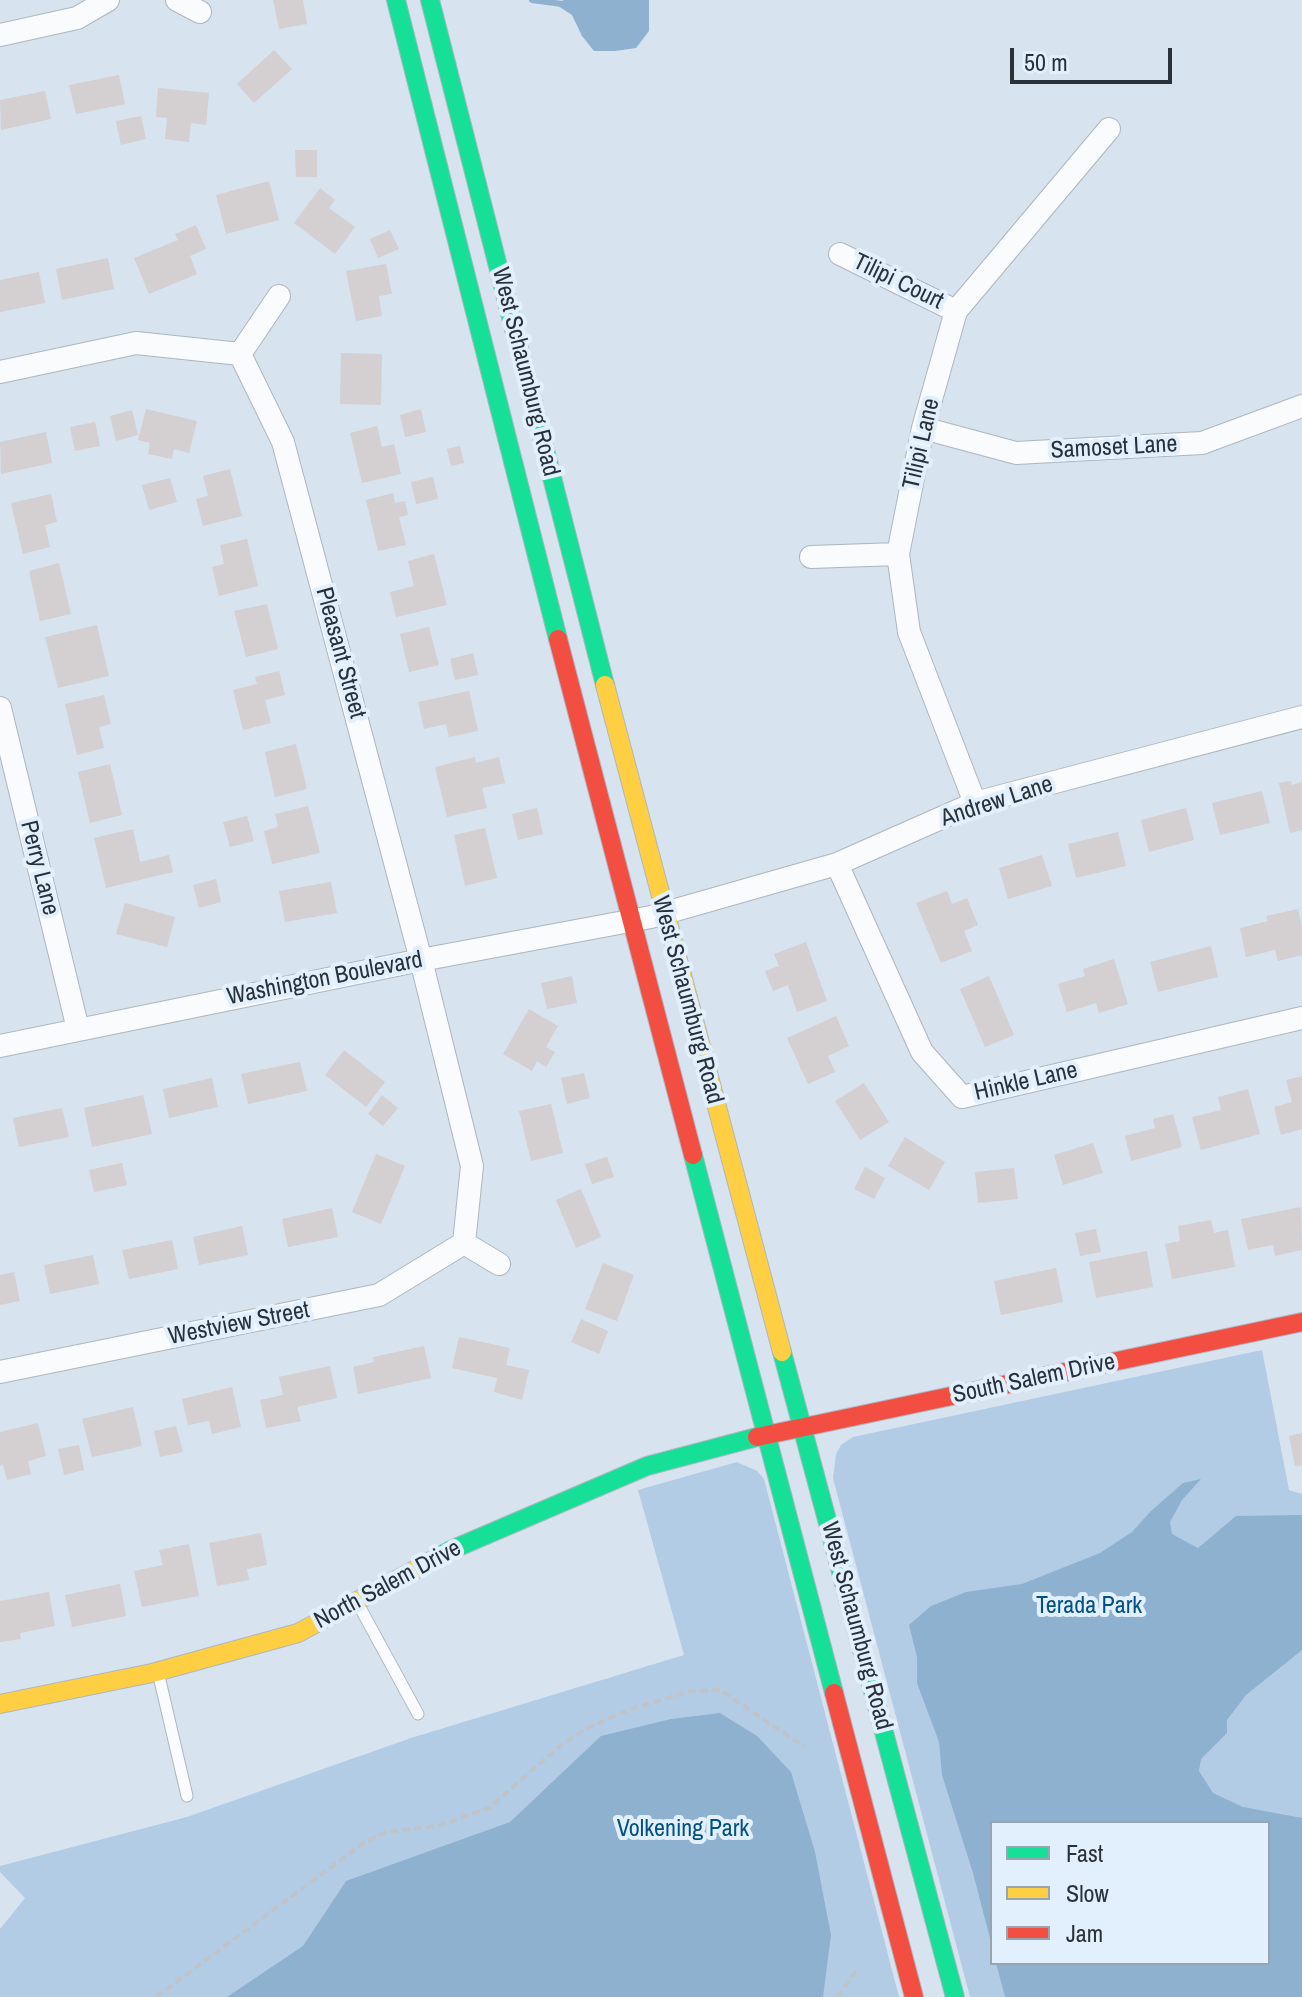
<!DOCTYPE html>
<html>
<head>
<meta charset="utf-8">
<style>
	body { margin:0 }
	#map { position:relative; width:1302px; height:1997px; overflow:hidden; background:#d7e3ef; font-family:"Archivo Narrow",sans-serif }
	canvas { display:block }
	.legend { position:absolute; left:990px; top:1821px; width:280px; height:144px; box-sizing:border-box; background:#e2f0fd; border:2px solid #98a4af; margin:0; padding:10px 14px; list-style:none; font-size:24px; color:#29323a }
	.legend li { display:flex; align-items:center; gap:16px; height:40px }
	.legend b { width:40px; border:2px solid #98a4af }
	.scale { position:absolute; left:1010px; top:48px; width:162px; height:36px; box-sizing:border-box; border:4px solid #29323a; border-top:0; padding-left:10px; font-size:24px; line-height:28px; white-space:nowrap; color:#29323a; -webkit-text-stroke:6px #e2f0fd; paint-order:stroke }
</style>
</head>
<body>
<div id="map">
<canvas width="1302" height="1997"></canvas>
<ul class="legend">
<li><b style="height:10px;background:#16e098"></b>Fast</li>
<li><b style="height:10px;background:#ffcf43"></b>Slow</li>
<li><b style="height:10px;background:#f24e42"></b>Jam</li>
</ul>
<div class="scale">50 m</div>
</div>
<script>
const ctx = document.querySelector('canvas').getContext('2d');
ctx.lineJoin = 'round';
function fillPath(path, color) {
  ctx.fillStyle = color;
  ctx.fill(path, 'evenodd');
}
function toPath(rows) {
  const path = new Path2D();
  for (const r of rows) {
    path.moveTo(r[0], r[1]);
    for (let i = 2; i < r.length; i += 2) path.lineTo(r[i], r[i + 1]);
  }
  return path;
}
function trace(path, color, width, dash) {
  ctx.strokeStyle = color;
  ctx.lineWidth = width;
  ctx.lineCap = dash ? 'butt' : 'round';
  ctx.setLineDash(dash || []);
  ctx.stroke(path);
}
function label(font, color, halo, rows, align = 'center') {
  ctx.font = font + ' "Archivo Narrow",sans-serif';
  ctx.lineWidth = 8;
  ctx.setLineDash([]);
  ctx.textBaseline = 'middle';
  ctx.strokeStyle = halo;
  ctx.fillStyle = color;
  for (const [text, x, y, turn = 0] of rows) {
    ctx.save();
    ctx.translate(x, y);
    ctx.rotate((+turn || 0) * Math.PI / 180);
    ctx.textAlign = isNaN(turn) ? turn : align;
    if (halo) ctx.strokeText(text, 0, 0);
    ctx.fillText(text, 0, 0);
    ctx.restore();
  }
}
fillPath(toPath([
	[1262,1350,1289,1490,1302,1494,1302,1997,970,1997,833,1478,836,1454,841,1445,853,1437],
	[992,1823,1268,1823,1268,1963,992,1963],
	[737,1462,757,1471,764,1479,899,1997,0,1997,0,1929,25,1898,0,1872,0,1866,187,1817,411,1738,684,1655,638,1490]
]), '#b2cce5');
fillPath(toPath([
	[564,0,649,0,649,31,636,48,615,51,594,51,582,36,572,15,555,4],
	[1201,1479,1182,1500,1170,1522,1172,1534,1198,1548,1236,1516,1302,1515,1302,1650,1246,1695,1227,1720,1227,1733,1201,1759,1199,1771,1213,1793,1243,1807,1302,1818,1302,1997,1005,1997,996,1963,1268,1963,1268,1823,992,1823,992,1946,973,1873,942,1775,939,1742,917,1683,917,1657,909,1625,931,1606,966,1592,1022,1584,1100,1553,1132,1532,1151,1511,1183,1483],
	[720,1713,757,1736,791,1772,815,1852,831,1935,823,1997,227,1997,303,1946,346,1881,510,1822,601,1736,671,1719]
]), '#8eb1cf');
trace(toPath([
	[532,0,562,4]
]), '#8eb1cf', 6);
fillPath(toPath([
	[273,0,303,0,307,24,279,29],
	[274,50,292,69,254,103,237,84],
	[119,75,125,104,76,114,69,85],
	[158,88,209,93,206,125,191,123,189,142,165,139,167,118,156,117],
	[45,91,51,119,1,130,0,100],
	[141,116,146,139,121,145,116,121],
	[295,150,317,150,317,177,296,177],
	[269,181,279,220,226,234,216,195],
	[320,188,335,200,329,208,355,227,335,254,294,223],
	[196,225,206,249,190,256,197,274,149,294,134,258,178,240,175,234],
	[390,230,399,249,378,258,370,239],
	[108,258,114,289,62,300,56,269],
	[386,264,392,294,379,296,382,316,356,321,346,271],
	[39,272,45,303,0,312,0,280],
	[341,353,382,354,381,405,340,404],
	[146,409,197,421,189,453,174,449,172,459,148,454,150,443,138,440],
	[421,409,426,432,405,437,400,415],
	[132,410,138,435,116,441,110,416],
	[95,422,100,446,75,451,70,427],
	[377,426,382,447,394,444,401,474,362,483,350,433],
	[46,432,52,463,1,474,0,442],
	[460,446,464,463,451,466,447,449],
	[230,469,242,516,203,526,196,499,208,496,203,476],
	[433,477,438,499,416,504,411,482],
	[170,478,177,502,149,510,142,485],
	[393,493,395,503,405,501,408,515,399,517,406,545,378,551,366,500],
	[51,494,57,522,45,525,50,547,23,554,11,503],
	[247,539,258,586,219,596,212,567,224,564,220,545],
	[434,554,447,605,396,617,390,592,414,586,408,561],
	[59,563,71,614,40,621,29,571],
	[267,604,278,649,246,657,234,611],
	[97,625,109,676,58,688,45,637],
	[429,627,439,665,409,672,400,634],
	[473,653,478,675,455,680,450,659],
	[279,671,285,695,265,700,271,723,243,730,233,690,257,684,255,677],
	[469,691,478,731,449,737,446,724,424,729,418,702],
	[104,695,111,724,99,727,104,748,77,755,65,704],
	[296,744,307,789,275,797,265,752],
	[475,757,476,763,499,757,505,783,482,788,487,808,447,817,435,767],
	[110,764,122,815,90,823,78,772],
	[1291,781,1292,785,1302,782,1302,830,1290,833,1279,783],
	[1262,791,1270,823,1220,835,1212,803],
	[308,806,320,853,272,864,264,831,278,827,275,814],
	[537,808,543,834,518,840,512,814],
	[1186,808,1194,840,1149,852,1141,820],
	[247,816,254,841,230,847,223,822],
	[485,828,497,878,465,886,454,835],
	[133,829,140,862,169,855,173,872,106,888,94,838],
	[1118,832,1126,866,1076,878,1068,844],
	[1042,855,1052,886,1008,899,999,868],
	[216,879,221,902,199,908,193,885],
	[331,882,337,913,285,922,279,891],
	[947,891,952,904,967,898,978,925,964,931,972,951,941,963,916,903],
	[125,903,175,917,167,947,116,934],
	[1298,909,1302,928,1302,955,1278,961,1275,950,1246,957,1240,928,1268,921,1266,916],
	[806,942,827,1001,797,1012,788,985,773,991,765,971,779,966,774,954],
	[1211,946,1218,977,1158,992,1150,962],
	[1114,959,1128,1004,1099,1013,1096,1003,1067,1012,1058,984,1085,976,1083,969],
	[572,976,577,1003,547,1009,541,983],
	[989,976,1014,1035,985,1047,960,989],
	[529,1009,558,1026,546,1047,555,1052,546,1067,537,1061,532,1071,503,1054],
	[836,1016,849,1046,828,1056,835,1072,808,1084,787,1038],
	[344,1050,385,1082,366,1107,325,1075],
	[300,1062,307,1091,248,1104,241,1074],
	[584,1073,590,1098,567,1104,561,1078],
	[1302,1076,1302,1129,1281,1135,1274,1107,1292,1102,1286,1080],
	[212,1078,218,1107,169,1118,163,1089],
	[864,1083,889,1122,860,1140,835,1101],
	[1248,1089,1260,1134,1201,1150,1192,1117,1221,1110,1218,1097],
	[143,1095,152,1134,92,1147,84,1108],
	[382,1095,398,1108,383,1126,368,1114],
	[551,1104,563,1153,531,1161,519,1111],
	[62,1108,69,1137,19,1147,13,1118],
	[1173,1114,1182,1147,1131,1161,1125,1136,1155,1128,1153,1119],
	[905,1137,945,1162,929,1190,888,1166],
	[1093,1143,1103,1173,1063,1185,1054,1155],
	[376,1154,405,1166,381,1224,352,1212],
	[607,1157,614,1177,592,1184,585,1164],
	[122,1163,127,1185,94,1192,89,1170],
	[865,1167,885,1178,874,1199,854,1189],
	[1014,1168,1018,1199,978,1203,975,1172],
	[581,1189,601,1237,576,1248,556,1200],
	[1301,1207,1302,1250,1275,1256,1273,1245,1248,1250,1241,1219],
	[332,1208,338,1237,288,1247,282,1219],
	[1211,1220,1214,1233,1228,1230,1235,1267,1172,1279,1165,1244,1180,1241,1178,1226],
	[242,1226,248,1255,199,1265,193,1237],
	[1096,1229,1101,1252,1080,1256,1075,1233],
	[172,1240,178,1269,129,1279,122,1250],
	[1147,1251,1153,1287,1096,1298,1089,1262],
	[93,1255,99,1284,50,1294,44,1265],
	[603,1263,634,1275,617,1321,585,1309],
	[1056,1268,1063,1302,1001,1315,994,1281],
	[14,1272,20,1301,0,1305,0,1275],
	[581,1319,608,1331,599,1354,571,1342],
	[459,1337,510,1348,506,1365,529,1370,522,1400,494,1392,497,1378,452,1368],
	[424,1346,431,1378,358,1394,353,1367,374,1362,373,1357],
	[330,1366,337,1398,297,1407,301,1421,266,1428,260,1400,283,1395,279,1377],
	[232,1387,241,1427,212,1434,209,1421,188,1425,182,1399],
	[133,1407,142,1446,92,1457,82,1419],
	[38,1423,46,1456,28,1461,31,1474,7,1480,3,1465,0,1466,0,1432],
	[176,1426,183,1452,160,1457,154,1431],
	[1302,1433,1302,1465,1295,1466,1289,1436],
	[79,1445,84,1470,64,1475,58,1449],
	[261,1533,267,1565,247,1569,249,1580,217,1586,209,1543],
	[189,1544,199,1596,142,1607,134,1571,163,1565,159,1550],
	[120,1584,126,1616,72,1627,65,1595],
	[49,1592,55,1626,20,1633,21,1639,0,1642,0,1601]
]), '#d4cfd0');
const lane = toPath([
	[357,1602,418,1714],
	[158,1672,187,1796]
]);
const street = toPath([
	[177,0,200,12],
	[0,35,77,18,108,0],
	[840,254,956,311],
	[240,354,283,442,421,960,472,1166,464,1243],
	[0,372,136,343,240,354,279,296],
	[923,428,1016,453,1202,443,1302,406],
	[811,557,898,554],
	[0,708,78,1029],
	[975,803,909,632,898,554,923,428,956,311,1109,129],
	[837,864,922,1052,962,1097,1302,1018],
	[0,1046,421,960,651,917,837,864,975,803,1302,717],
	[0,1372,379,1295,464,1243,499,1264]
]);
const fast = toPath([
	[396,0,558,639],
	[430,0,605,685],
	[693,1155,834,1693],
	[782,1352,955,1997],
	[420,1567,451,1550,647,1466,757,1437]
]);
const slow = toPath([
	[605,685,782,1352],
	[0,1704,152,1673,298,1633,420,1567]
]);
const jam = toPath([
	[558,639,693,1155],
	[757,1437,1302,1322],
	[834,1693,914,1997]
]);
trace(lane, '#adb6c0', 13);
trace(street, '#adb6c0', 24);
trace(fast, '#adb6c0', 20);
trace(slow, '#adb6c0', 20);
trace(jam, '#adb6c0', 20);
trace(toPath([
	[156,1997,365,1842,386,1832,437,1826,489,1808,561,1745,585,1729,628,1710,691,1691,720,1690,805,1747],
	[837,1997,856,1971]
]), '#c0c4c9', 4, [8, 4]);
trace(lane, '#f9fbfd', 11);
trace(street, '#f9fbfd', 22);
trace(fast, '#16e098', 18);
trace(slow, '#ffcf43', 18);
trace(jam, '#f24e42', 18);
label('24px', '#29323a', '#e2f0fd', [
	["Tilipi Court",898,282,26],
	["West Schaumburg Road",525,372,76],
	["Tilipi Lane",922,444,-77],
	["Samoset Lane",1114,448,-3],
	["Pleasant Street",340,653,75],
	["Andrew Lane",997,802,-18],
	["Perry Lane",39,868,76],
	["Washington Boulevard",325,979,-11],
	["West Schaumburg Road",687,1000,75],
	["Hinkle Lane",1026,1082,-13],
	["Westview Street",239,1324,-11],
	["South Salem Drive",1034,1379,-12],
	["North Salem Drive",388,1585,-28],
	["West Schaumburg Road",856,1626,75]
]);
label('24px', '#035182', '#e2f0fd', [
	["Terada Park",1089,1607],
	["Volkening Park",683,1830]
]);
</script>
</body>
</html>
